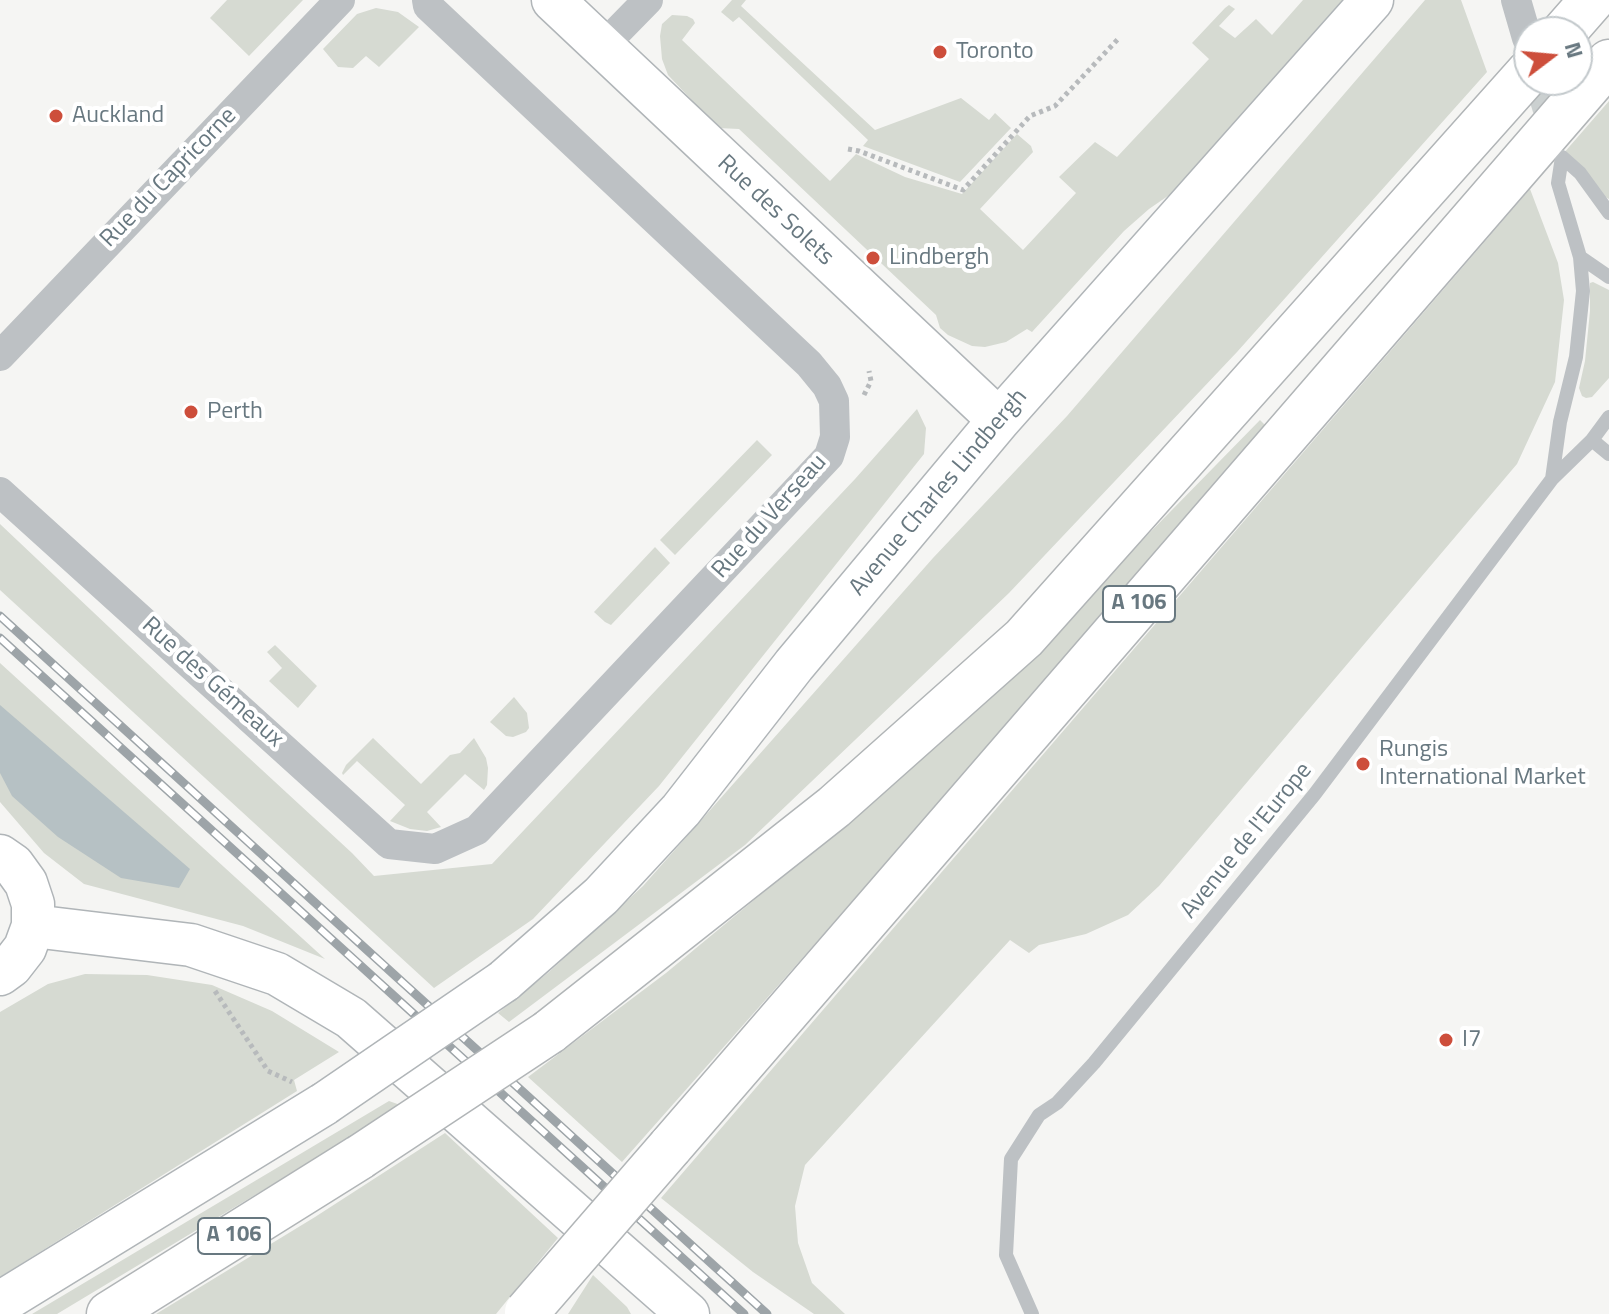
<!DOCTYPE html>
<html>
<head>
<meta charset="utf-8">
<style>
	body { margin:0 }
	#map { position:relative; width:1609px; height:1314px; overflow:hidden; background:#f5f5f3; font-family:"Titillium Web",sans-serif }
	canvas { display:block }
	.north { position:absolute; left:1513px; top:16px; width:80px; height:80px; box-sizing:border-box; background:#fff; border:2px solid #c3c9cc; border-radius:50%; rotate:74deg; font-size:22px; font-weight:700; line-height:32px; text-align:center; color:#687880 }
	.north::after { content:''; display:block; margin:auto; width:28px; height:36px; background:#cd4e3b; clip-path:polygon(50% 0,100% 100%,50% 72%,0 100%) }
</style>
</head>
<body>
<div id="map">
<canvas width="1609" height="1314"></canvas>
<div class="north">N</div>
</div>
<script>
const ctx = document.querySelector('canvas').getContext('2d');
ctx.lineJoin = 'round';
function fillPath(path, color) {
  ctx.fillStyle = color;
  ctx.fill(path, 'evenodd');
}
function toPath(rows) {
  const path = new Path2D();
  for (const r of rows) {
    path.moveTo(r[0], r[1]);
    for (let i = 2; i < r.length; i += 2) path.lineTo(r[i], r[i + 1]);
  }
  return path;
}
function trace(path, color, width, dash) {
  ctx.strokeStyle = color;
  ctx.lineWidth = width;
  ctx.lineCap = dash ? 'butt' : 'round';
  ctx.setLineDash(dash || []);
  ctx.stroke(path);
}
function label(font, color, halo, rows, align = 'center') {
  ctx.font = font + ' "Titillium Web",sans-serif';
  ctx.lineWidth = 8;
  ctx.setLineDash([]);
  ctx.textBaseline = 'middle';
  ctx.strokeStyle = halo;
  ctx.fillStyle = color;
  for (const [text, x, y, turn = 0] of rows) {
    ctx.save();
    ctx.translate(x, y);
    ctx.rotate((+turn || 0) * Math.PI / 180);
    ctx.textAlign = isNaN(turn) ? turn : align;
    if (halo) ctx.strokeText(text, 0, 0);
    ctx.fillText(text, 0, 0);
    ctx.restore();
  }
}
fillPath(toPath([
	[227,0,303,0,249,56,210,18],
	[732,0,746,0,741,6,875,130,961,98,989,120,995,113,1011,128,960,182,863,146,868,140,739,17,733,22,721,12],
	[1303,0,1353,0,1194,178,1149,209,1124,231,1032,332,1027,329,1006,342,985,347,972,346,948,335,940,328,936,315,739,129,718,128,668,75,662,59,660,36,662,24,672,15,687,16,693,19,695,23,682,40,830,181,856,154,905,177,962,194,1017,134,1031,146,1033,152,980,209,1023,250,1076,193,1059,177,1095,142,1117,157,1209,59,1192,43,1225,8,1229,5,1235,9,1219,26,1235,38,1256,19,1272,35],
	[1425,0,1461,0,1487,72,1237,352,1009,593,745,845,509,1022,498,1013,549,972,643,886,933,558,1067,416],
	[376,8,398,12,419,27,379,67,366,56,353,68,338,67,323,49,357,14],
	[1609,101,1609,199,1590,189,1563,154],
	[1530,189,1558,263,1564,300,1555,382,1517,464,1159,886,1128,915,1086,934,1039,945,1029,953,1010,940,805,1165,795,1206,798,1243,812,1283,845,1314,814,1314,753,1272,661,1198],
	[1593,282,1609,290,1609,378,1592,397,1586,398,1582,396,1579,388,1585,361,1590,311,1590,283],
	[917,409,926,428,924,454,659,786,533,919,434,988,0,590,0,524,184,698,352,853,374,876,492,864,855,479],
	[1260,420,1265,425,829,928,622,1162,528,1077,666,973,859,813,1078,606],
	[757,440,772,455,675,555,660,540],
	[655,547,670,563,611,625,605,622,594,612],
	[275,645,317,686,298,708,269,681,282,668,267,652],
	[0,663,325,959,243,926,84,884,44,853,0,802],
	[514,697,527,713,529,728,526,732,513,737,506,736,490,722],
	[373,738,421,784,450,755,460,753,474,738,486,758,488,768,487,785,484,790,465,774,427,812,441,827,427,831,410,829,390,821,405,805,357,761,343,775,342,773,346,765],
	[85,974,147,975,212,985,272,1011,339,1052,294,1080,297,1091,0,1277,0,1012,48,984],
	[389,1101,403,1106,57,1314,32,1314],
	[445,1133,558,1238,496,1314,156,1314,315,1217],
	[593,1275,627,1307,631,1314,568,1314]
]), '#d6dad2');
fillPath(toPath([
	[0,705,190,869,179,888,121,878,58,837,12,796,0,773]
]), '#b6c1c4');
trace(toPath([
	[1539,80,1557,140]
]), '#cbd0d0', 30, [30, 15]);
const secondary = toPath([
	[553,0,999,420],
	[0,856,13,865,26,883,33,904,33,926,25,948,11,966,0,974],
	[33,926,191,945,277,974,351,1018,688,1314],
	[504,981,601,896,681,810,794,665,999,420,1372,0],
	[0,1303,324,1104]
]);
const motorway = toPath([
	[1564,32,1592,0],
	[549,1032,834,807,1024,638,1529,72],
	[670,1147,1609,62],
	[109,1314,360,1157]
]);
trace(secondary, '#b0b5b8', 45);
trace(motorway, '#b1b5b7', 47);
trace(toPath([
	[848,149,859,151,963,190,1030,116,1055,106,1119,38],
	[864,395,871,381,869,371],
	[215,991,268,1071,292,1082]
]), '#b7babc', 5, [4, 4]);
trace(toPath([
	[1562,157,1580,173,1609,213],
	[1580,257,1609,277],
	[1592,440,1609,454],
	[1552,479,1560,422,1576,357,1583,291,1580,257,1558,183,1562,157],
	[1032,1314,1006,1255,1011,1159,1039,1115,1057,1103,1094,1063,1314,795,1552,479,1592,440,1609,417]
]), '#bdc1c4', 14);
trace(toPath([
	[1516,0,1527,38],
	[601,48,648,0],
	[0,356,340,0],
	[0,492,389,844,435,849,477,830,829,456,835,437,834,401,827,386,809,364,428,6,427,0]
]), '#bdc1c4', 30);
trace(secondary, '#fff', 42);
trace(motorway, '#fff', 44);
const rail = toPath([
	[0,616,767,1314],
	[0,638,744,1314]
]);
trace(rail, '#9da4a8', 9);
trace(rail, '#fff', 6, [18]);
const secondaryBridge = toPath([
	[324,1104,504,981]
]);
const motorwayBridge = toPath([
	[360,1157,549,1032],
	[527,1312,670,1147]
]);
trace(secondaryBridge, '#b0b5b8', 45, []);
trace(motorwayBridge, '#b1b5b7', 47, []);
trace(secondaryBridge, '#fff', 42);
trace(motorwayBridge, '#fff', 44);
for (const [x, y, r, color] of [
	[940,52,8,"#cd4e3b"],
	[56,116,8,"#cd4e3b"],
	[873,258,8,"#cd4e3b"],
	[191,412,8,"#cd4e3b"],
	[1363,764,8,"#cd4e3b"],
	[1446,1040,8,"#cd4e3b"]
]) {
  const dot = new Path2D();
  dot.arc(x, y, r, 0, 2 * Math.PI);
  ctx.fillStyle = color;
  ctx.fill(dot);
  trace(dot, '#fff', 3);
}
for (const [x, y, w] of [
	[1139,604,72],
	[234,1236,72]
]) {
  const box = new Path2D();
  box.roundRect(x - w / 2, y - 18, w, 36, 6);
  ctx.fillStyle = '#fff';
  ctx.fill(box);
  trace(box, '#687880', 2);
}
label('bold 22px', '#687880', null, [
	["A 106",1139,604],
	["A 106",234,1236]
]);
label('24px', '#687880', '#fff', [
	["Toronto",956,52],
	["Auckland",72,116],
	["Lindbergh",889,258],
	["Perth",207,412],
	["Rungis",1379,750],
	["International Market",1379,778],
	["I7",1462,1040]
], 'left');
label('24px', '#687880', '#fff', [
	["Rue du Capricorne",169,178,-46],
	["Rue des Solets",775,211,43],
	["Avenue Charles Lindbergh",939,493,-50],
	["Rue du Verseau",770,517,-48],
	["Rue des Gémeaux",212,683,42],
	["Avenue de l'Europe",1247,841,-51]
]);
</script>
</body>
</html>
